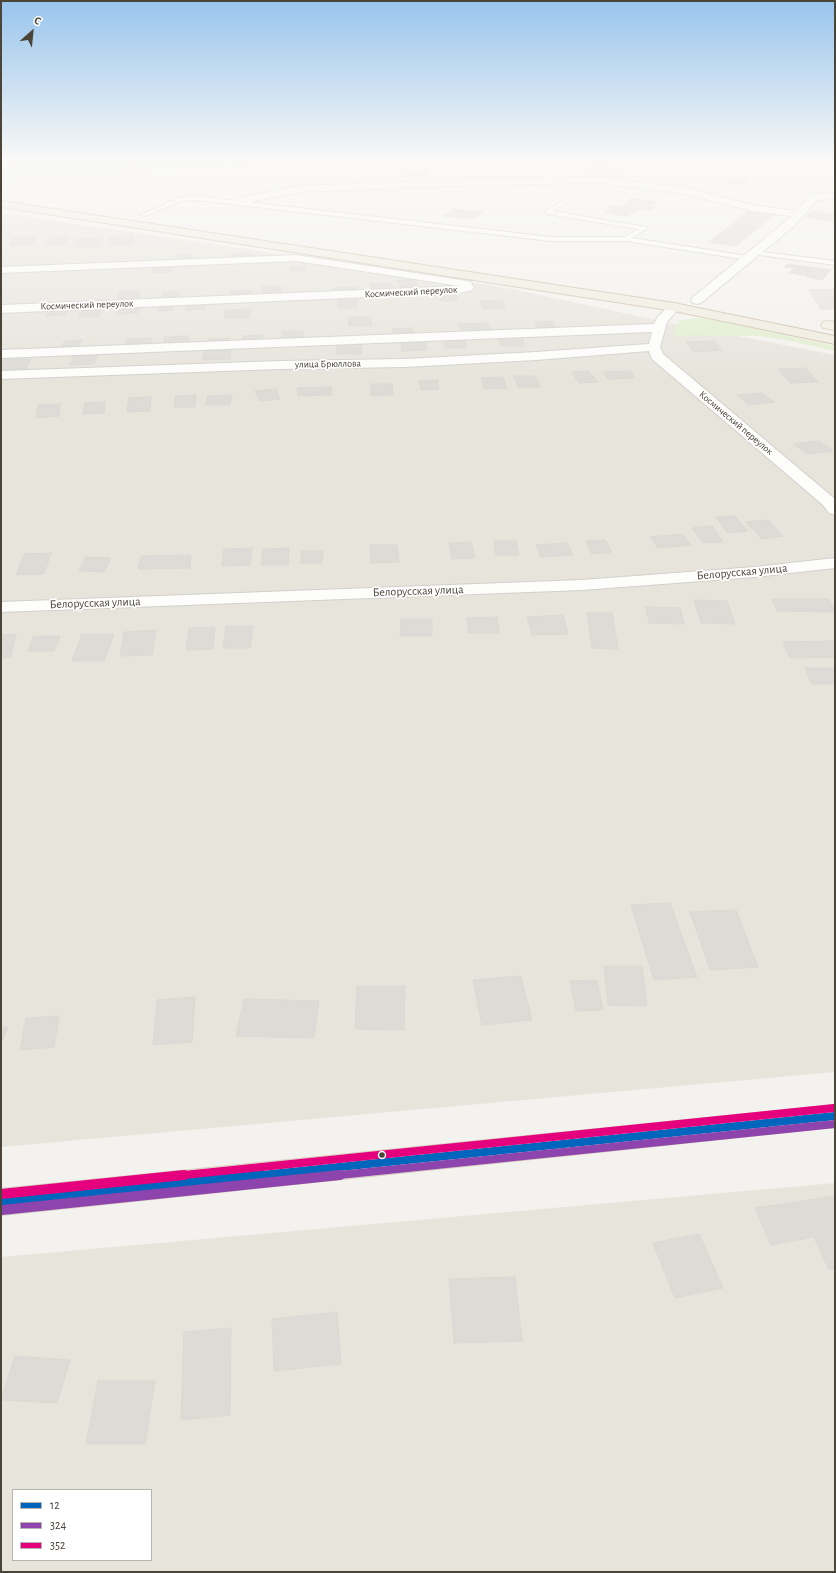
<!DOCTYPE html>
<html>
<head>
<meta charset="utf-8">
<style>
	body { margin:0 }
	#map { position:relative; width:836px; height:1573px; overflow:hidden; background:#f4f2ee; font-family:"Alegreya Sans",sans-serif }
	canvas { display:block }
	.frame { position:absolute; inset:0; border:2px solid #4b4439; pointer-events:none }
	.legend { position:absolute; left:12px; top:1489px; width:140px; height:72px; box-sizing:border-box; background:#fff; border:1px solid #b7b4b0; margin:0; padding:5px 7px; list-style:none; font-size:12px; color:#4b4439 }
	.legend li { display:flex; align-items:center; gap:8px; height:20px }
	.legend b { width:20px; border:1px solid #b7b4b0 }
	.north { position:absolute; left:12px; top:12px; width:40px; height:40px; -webkit-text-stroke:3px #fff; paint-order:stroke; rotate:27deg; font-size:11px; font-weight:700; line-height:16px; text-align:center; color:#4b4439 }
	.north::after { content:''; display:block; margin:auto; width:14px; height:18px; background:#4b4439; clip-path:polygon(50% 0,100% 100%,50% 72%,0 100%) }
</style>
</head>
<body>
<div id="map">
<canvas width="836" height="1573"></canvas>
<div class="frame"></div>
<ul class="legend">
<li><b style="height:5px;background:#0065bd"></b>12</li>
<li><b style="height:5px;background:#8e44ad"></b>324</li>
<li><b style="height:5px;background:#e5007d"></b>352</li>
</ul>
<div class="north">С</div>
</div>
<script>
const ctx = document.querySelector('canvas').getContext('2d');
ctx.lineJoin = 'round';
function fillPath(path, color) {
  ctx.fillStyle = color;
  ctx.fill(path, 'evenodd');
}
function toPath(rows) {
  const path = new Path2D();
  for (const r of rows) {
    path.moveTo(r[0], r[1]);
    for (let i = 2; i < r.length; i += 2) path.lineTo(r[i], r[i + 1]);
  }
  return path;
}
function trace(path, color, width, dash) {
  ctx.strokeStyle = color;
  ctx.lineWidth = width;
  ctx.lineCap = dash ? 'butt' : 'round';
  ctx.setLineDash(dash || []);
  ctx.stroke(path);
}
function label(font, color, halo, rows, align = 'center') {
  ctx.font = font + ' "Alegreya Sans",sans-serif';
  ctx.lineWidth = 3.5;
  ctx.setLineDash([]);
  ctx.textBaseline = 'middle';
  ctx.strokeStyle = halo;
  ctx.fillStyle = color;
  for (const [text, x, y, turn = 0] of rows) {
    ctx.save();
    ctx.translate(x, y);
    ctx.rotate((+turn || 0) * Math.PI / 180);
    ctx.textAlign = isNaN(turn) ? turn : align;
    if (halo) ctx.strokeText(text, 0, 0);
    ctx.fillText(text, 0, 0);
    ctx.restore();
  }
}
fillPath(toPath([
	[1,213,503,287,661,321,835,355,835,1072,1,1147],
	[835,1183,835,1572,1,1572,1,1257],
	[13,1490,151,1490,151,1560,13,1560]
]), '#e7e4dc');
fillPath(toPath([
	[807,289,835,289,835,310,821,310]
]), '#e6e2de');
fillPath(toPath([
	[1,162,366,162,1,178],
	[695,318,714,320,835,346,835,351,786,340,758,336,693,335,679,337,674,334,679,321]
]), '#e1eecf');
const building = toPath([
	[597,165,609,167,608,167,626,169,616,175,586,172,597,165],
	[129,168,148,170,137,175,116,172,129,168],
	[425,170,428,175,404,176,401,171,425,170],
	[731,178,747,179,744,184,728,183,731,178],
	[631,198,657,202,650,207,655,207,651,210,638,209,627,216,605,213,613,208,608,207,611,205,623,207,630,202,626,201,631,198],
	[453,209,483,212,474,219,444,216,453,209],
	[751,209,777,213,736,246,709,242,751,209],
	[813,211,835,214,835,222,806,217,813,211],
	[70,236,65,245,45,245,50,237,70,236],
	[133,236,133,244,110,245,110,237,133,236],
	[35,237,33,245,10,246,12,238,35,237],
	[100,238,100,246,76,247,77,239,100,238],
	[191,254,190,260,175,260,176,255,191,254],
	[231,254,253,254,250,258,229,258,231,254],
	[788,264,831,270,822,280,806,277,808,276,789,273,794,268,785,267,788,264],
	[171,266,170,273,152,273,153,267,171,266],
	[305,266,305,271,290,271,290,267,305,266],
	[415,279,418,286,400,287,397,280,415,279],
	[390,283,394,289,373,290,370,284,390,283],
	[263,286,281,286,281,292,262,292,263,286],
	[356,287,357,291,334,292,333,288,356,287],
	[120,291,140,291,138,299,118,299,120,291],
	[231,291,251,291,250,296,231,297,231,291],
	[163,292,179,292,179,298,162,298,163,292],
	[440,295,457,295,457,301,440,301,440,295],
	[338,300,357,300,357,308,338,308,338,300],
	[502,300,505,308,483,309,480,301,502,300],
	[173,304,173,310,158,311,159,305,173,304],
	[187,304,205,304,205,309,186,310,187,304],
	[139,306,138,313,118,314,119,307,139,306],
	[49,309,68,309,65,315,46,316,49,309],
	[82,309,101,309,99,317,79,317,82,309],
	[251,309,249,318,224,318,225,310,251,309],
	[348,317,371,317,372,326,349,326,348,317],
	[552,321,556,329,538,329,535,322,552,321],
	[487,323,491,329,461,330,458,324,487,323],
	[412,328,414,334,395,335,392,329,412,328],
	[282,331,303,331,303,339,282,339,282,331],
	[263,335,263,341,243,342,243,336,263,335],
	[188,336,189,343,164,345,164,337,188,336],
	[522,336,525,346,501,346,498,337,522,336],
	[152,338,150,345,124,345,126,339,152,338],
	[229,338,229,342,208,343,208,339,229,338],
	[82,340,78,347,61,347,65,341,82,340],
	[444,340,465,340,467,348,445,348,444,340],
	[714,341,722,350,694,352,686,342,714,341],
	[401,343,426,343,427,350,402,351,401,343],
	[337,346,362,346,361,354,336,354,337,346],
	[231,349,230,359,202,360,204,350,231,349],
	[73,355,98,355,94,364,70,365,73,355],
	[4,359,31,359,26,369,1,370,1,365,4,359],
	[806,368,818,382,790,383,778,369,806,368],
	[589,371,598,382,579,383,572,372,589,371],
	[630,371,635,378,608,379,603,372,630,371],
	[514,376,535,376,540,387,518,387,514,376],
	[503,377,507,388,484,389,481,378,503,377],
	[437,380,439,389,421,390,419,381,437,380],
	[371,384,392,384,393,395,371,396,371,384],
	[331,387,332,395,298,396,297,388,331,387],
	[276,389,280,399,259,401,255,391,276,389],
	[762,393,774,402,749,405,737,395,762,393],
	[196,395,195,407,174,407,176,396,196,395],
	[232,395,230,405,206,405,208,396,232,395],
	[151,397,150,411,127,412,129,398,151,397],
	[105,402,104,413,83,414,85,403,105,402],
	[60,404,59,416,36,418,38,405,60,404],
	[819,441,833,451,807,454,794,444,819,441],
	[735,516,748,531,728,533,716,517,735,516],
	[768,520,783,536,762,539,746,522,768,520],
	[712,526,723,542,703,543,692,528,712,526],
	[682,534,691,545,658,548,650,537,682,534],
	[605,540,612,552,592,554,586,541,605,540],
	[494,541,516,541,519,555,496,555,494,541],
	[471,542,475,558,452,559,449,543,471,542],
	[567,543,573,555,541,557,536,545,567,543],
	[370,545,397,545,399,562,371,563,370,545],
	[252,548,250,565,222,566,224,549,252,548],
	[289,548,288,565,261,565,263,549,289,548],
	[302,551,323,551,322,563,300,563,302,551],
	[51,553,44,574,16,575,24,554,51,553],
	[191,555,190,568,138,569,141,556,191,555],
	[86,557,111,558,104,572,79,571,86,557],
	[772,599,829,599,835,612,777,611,772,599],
	[694,600,727,601,735,624,701,623,694,600],
	[646,607,680,608,684,624,649,623,646,607],
	[587,613,612,613,618,649,592,648,587,613],
	[563,615,568,634,532,635,527,617,563,615],
	[497,617,499,633,469,633,467,618,497,617],
	[401,619,432,619,432,636,400,636,401,619],
	[226,626,253,626,250,648,223,648,226,626],
	[215,627,213,649,186,650,189,628,215,627],
	[156,630,152,655,120,656,124,632,156,630],
	[16,634,11,657,1,658,1,635,16,634],
	[82,634,114,634,104,661,72,661,82,634],
	[34,636,60,636,54,651,28,651,34,636],
	[833,641,835,644,835,657,790,658,783,642,833,641],
	[805,668,835,668,835,684,812,684,805,668],
	[670,903,697,977,654,980,631,905,670,903],
	[736,910,758,967,710,970,690,912,736,910],
	[604,966,642,966,647,1006,608,1005,604,966],
	[521,976,532,1020,482,1025,473,980,521,976],
	[597,980,603,1010,576,1011,570,981,597,980],
	[357,986,405,986,404,1030,355,1029,357,986],
	[195,997,192,1042,153,1045,157,1000,195,997],
	[244,999,319,1001,314,1038,236,1036,244,999],
	[59,1016,54,1047,20,1050,26,1018,59,1016],
	[1,1027,8,1027,1,1044,1,1027],
	[835,1196,835,1269,829,1270,814,1237,771,1245,755,1208,835,1196],
	[699,1234,723,1288,675,1298,653,1243,699,1234],
	[515,1277,522,1341,454,1343,449,1279,515,1277],
	[337,1312,341,1364,274,1371,272,1319,337,1312],
	[231,1328,230,1415,181,1420,184,1332,231,1328],
	[15,1356,70,1360,57,1403,1,1400,15,1356],
	[98,1381,155,1381,145,1444,86,1444,98,1381]
]);
fillPath(building, '#dedbd6');
trace(building, '#dcd9d4', 1);
const service = toPath([
	[195,196,551,237,625,237,638,229,547,214,544,212,569,197,572,199,571,200,553,211,646,227,646,229,632,238,748,256,751,258,748,260,626,241,551,241,195,200,182,201,145,216,140,215,179,198,195,196],
	[754,251,835,261,835,265,752,254,751,253,754,251]
]);
const minor = toPath([
	[599,177,686,188,752,205,796,211,811,195,835,193,835,199,817,200,795,225,701,303,697,304,693,303,691,300,693,297,792,216,752,211,686,194,599,183,481,185,298,192,236,205,231,202,236,199,298,186,481,179,599,177],
	[296,255,467,281,471,282,474,288,472,290,460,293,1,313,1,305,460,286,296,261,1,273,1,267,296,255],
	[674,303,678,304,680,307,667,322,660,347,663,354,835,499,835,515,829,513,823,505,652,359,649,351,536,360,405,367,279,369,1,379,1,371,279,361,405,359,536,352,649,344,652,332,1,358,1,350,654,324,657,318,670,304,674,303],
	[835,558,835,568,755,577,582,590,1,612,1,602,582,580,755,567,835,558]
]);
const primary = toPath([
	[827,321,835,322,835,330,823,328,821,325,823,322,827,321],
	[835,1105,835,1127,1,1215,1,1189,835,1105]
]);
const trunk = toPath([
	[1,201,674,303,835,336,835,344,674,311,1,207,1,201]
]);
trace(service, '#d2d0cb', 2);
trace(minor, '#d2d0cb', 2);
trace(primary, '#d6cebb', 2);
trace(trunk, '#ccbfa9', 2);
fillPath(service, '#fdfdfc');
fillPath(minor, '#fdfdfc');
fillPath(primary, '#f2efe6');
fillPath(trunk, '#f0ece0');
trace(toPath([
	[252,1176,835,1116]
]), '#0065bd', 8);
trace(toPath([
	[1,1202,262,1175]
]), '#0065bd', 10);
trace(toPath([
	[330,1176,835,1124]
]), '#8e44ad', 8);
trace(toPath([
	[2,1210,340,1175]
]), '#8e44ad', 10);
trace(toPath([
	[174,1176,834,1108]
]), '#e5007d', 8);
trace(toPath([
	[1,1194,184,1175]
]), '#e5007d', 10);
const sky = ctx.createLinearGradient(0, 0, 0, 382);
sky.addColorStop(0, '#98c4ec');
sky.addColorStop(0.42, '#faf9f7');
sky.addColorStop(1, '#faf9f700');
ctx.fillStyle = sky;
ctx.fillRect(0, 0, 836, 382);
for (const [x, y, r, color] of [
	[382,1155,3.5,"#4b4439"]
]) {
  const dot = new Path2D();
  dot.arc(x, y, r, 0, 2 * Math.PI);
  ctx.fillStyle = color;
  ctx.fill(dot);
  trace(dot, '#fff', 1.5);
}
label('10px', '#4b4439', '#fff', [
	["Космический переулок",411,292,-3],
	["Космический переулок",87,305,-2],
	["улица Брюллова",328,364,-1],
	["Космический переулок",736,423,40]
]);
label('12px', '#4b4439', '#fff', [
	["Белорусская улица",742,572,-5],
	["Белорусская улица",418,591,-2],
	["Белорусская улица",95,603,-2]
]);
</script>
</body>
</html>
